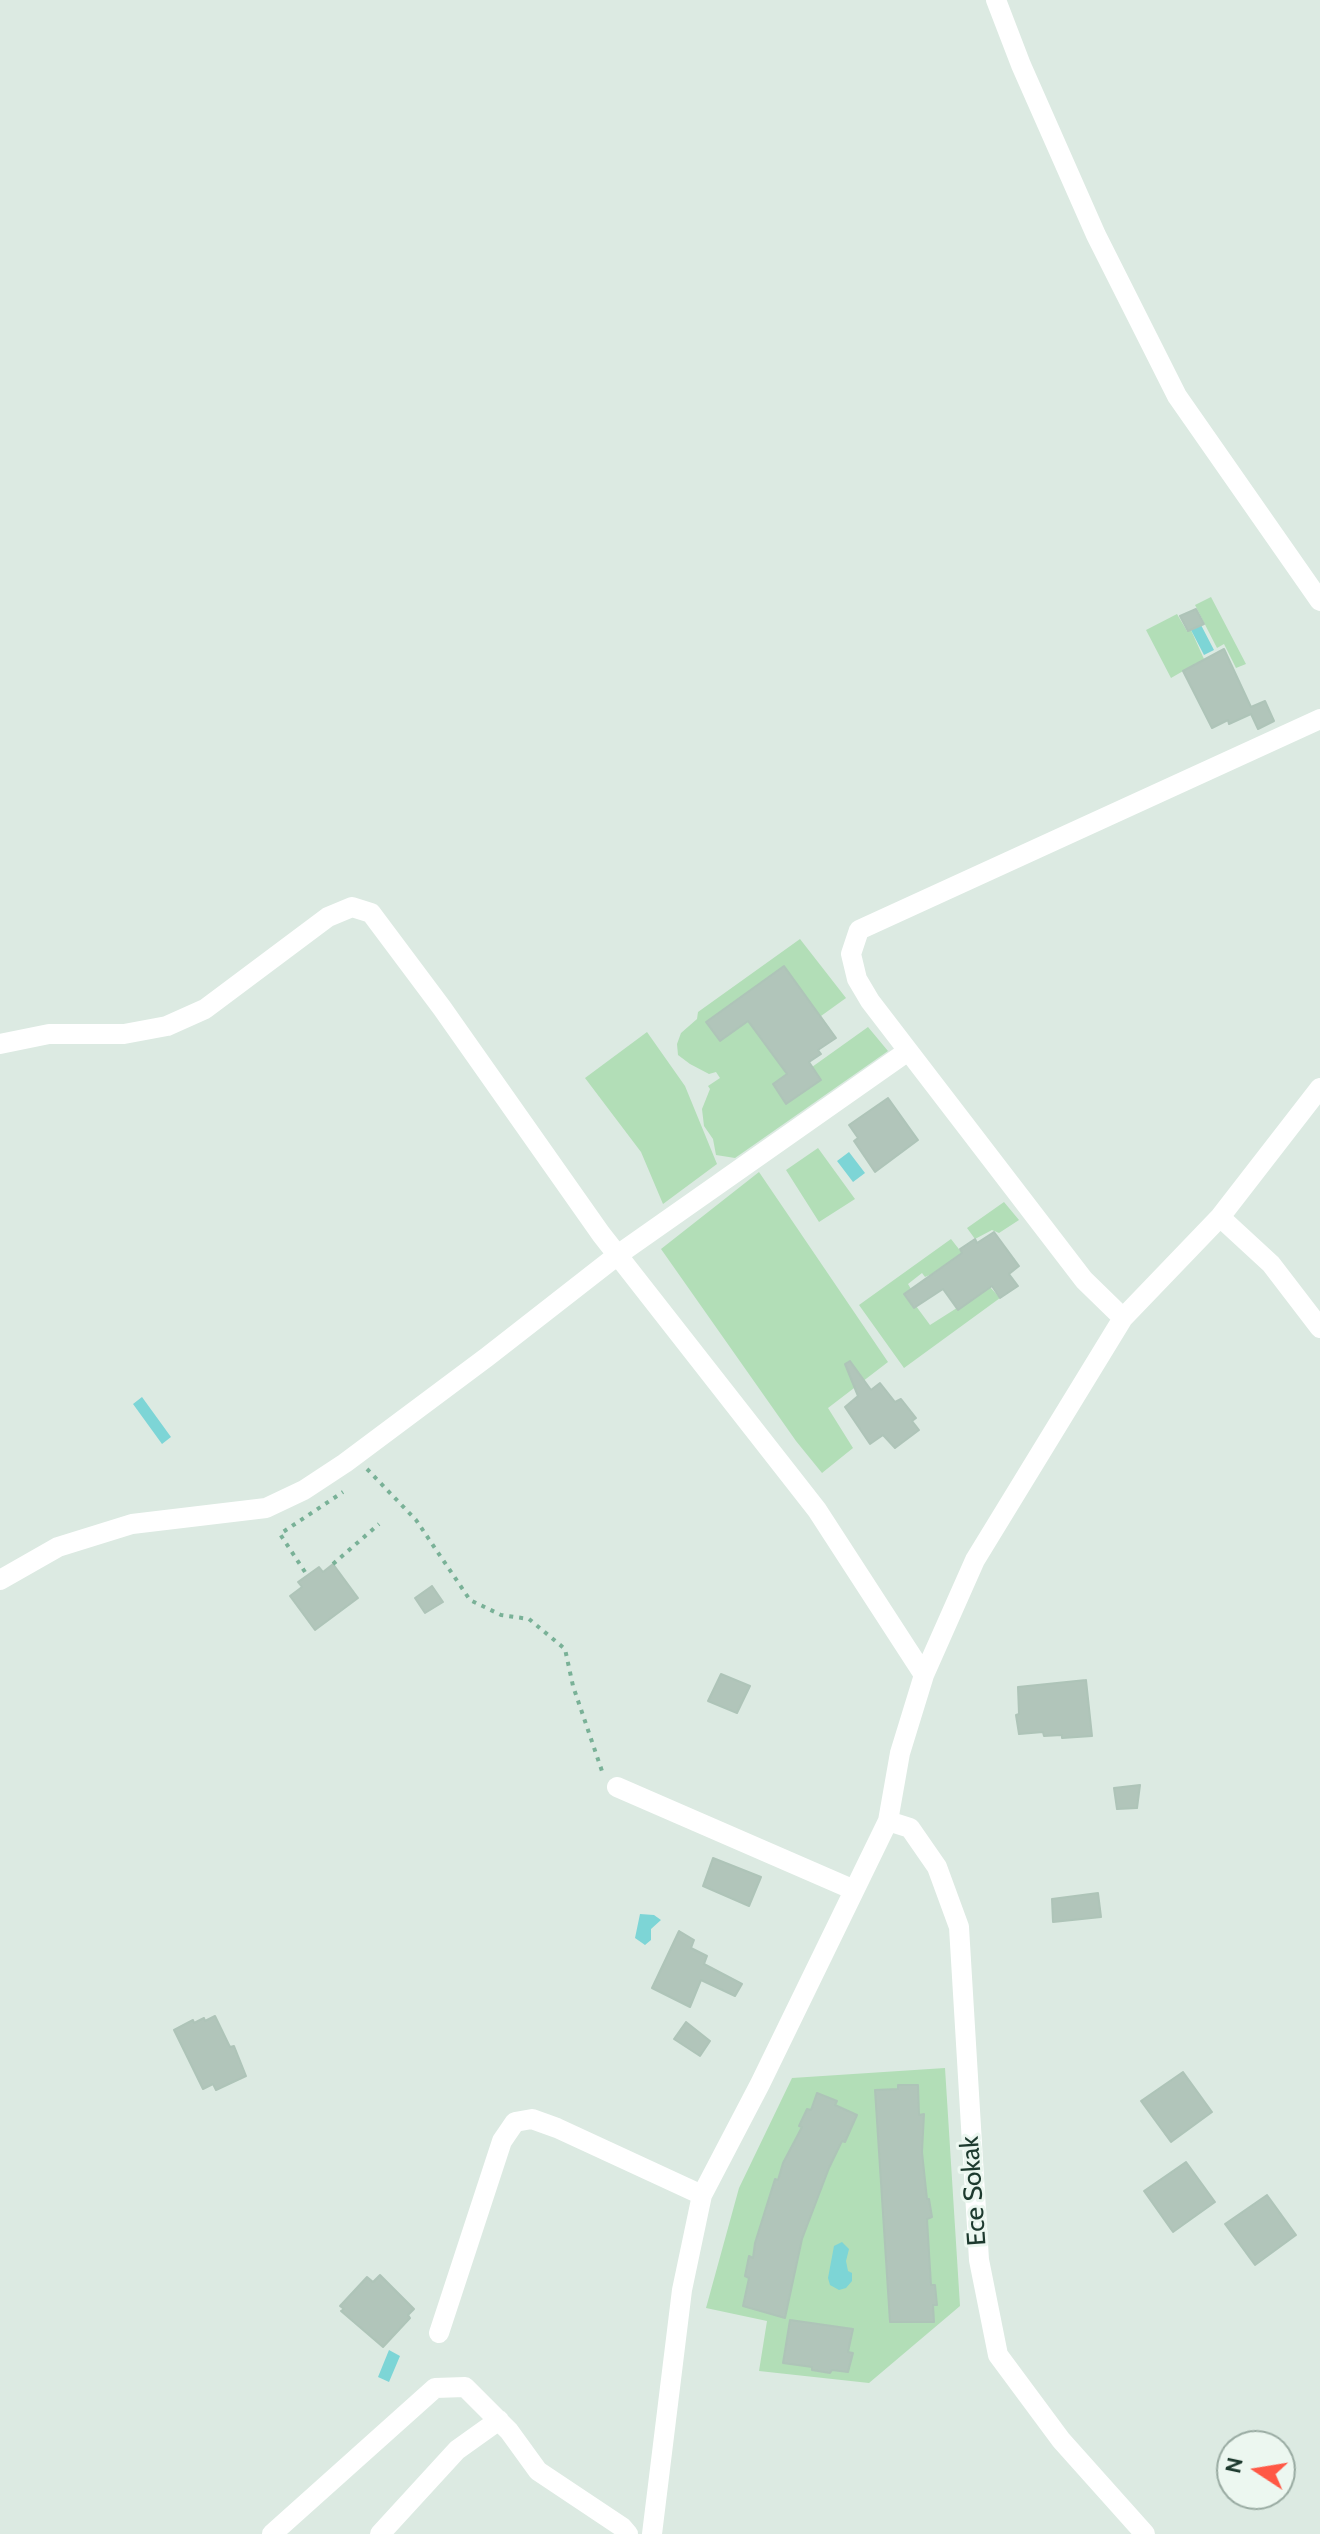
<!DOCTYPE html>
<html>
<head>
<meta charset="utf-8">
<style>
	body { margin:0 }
	#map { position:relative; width:1320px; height:2534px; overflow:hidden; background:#dceae2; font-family:Cabin,sans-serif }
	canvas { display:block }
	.north { position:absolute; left:1216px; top:2430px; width:80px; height:80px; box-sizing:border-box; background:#ecf7f0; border:2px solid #99aba2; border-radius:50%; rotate:282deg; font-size:22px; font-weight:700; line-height:32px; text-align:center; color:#1d3a2e }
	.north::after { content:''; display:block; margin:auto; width:28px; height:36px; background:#ff5845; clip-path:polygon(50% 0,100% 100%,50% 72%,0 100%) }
</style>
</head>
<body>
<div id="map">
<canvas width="1320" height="2534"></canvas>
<div class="north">N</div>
</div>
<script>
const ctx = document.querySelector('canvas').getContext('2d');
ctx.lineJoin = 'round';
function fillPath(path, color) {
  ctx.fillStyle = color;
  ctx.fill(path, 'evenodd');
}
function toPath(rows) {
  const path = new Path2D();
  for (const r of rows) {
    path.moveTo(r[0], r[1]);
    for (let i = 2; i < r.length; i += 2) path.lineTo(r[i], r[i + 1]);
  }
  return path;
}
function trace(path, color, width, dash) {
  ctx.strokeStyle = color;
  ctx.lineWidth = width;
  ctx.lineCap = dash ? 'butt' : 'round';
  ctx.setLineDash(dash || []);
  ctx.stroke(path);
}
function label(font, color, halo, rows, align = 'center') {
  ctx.font = font + ' Cabin,sans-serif';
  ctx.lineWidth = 6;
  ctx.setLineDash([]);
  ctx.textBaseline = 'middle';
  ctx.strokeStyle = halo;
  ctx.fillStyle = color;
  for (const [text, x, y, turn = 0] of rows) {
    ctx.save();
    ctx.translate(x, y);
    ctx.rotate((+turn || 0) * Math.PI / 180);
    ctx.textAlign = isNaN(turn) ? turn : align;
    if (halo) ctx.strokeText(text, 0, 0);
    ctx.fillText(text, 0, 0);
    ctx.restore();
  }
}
fillPath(toPath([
	[1211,597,1246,664,1236,668,1224,644,1217,648,1195,605],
	[1177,614,1187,631,1191,630,1204,659,1171,678,1146,630],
	[800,939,846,998,821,1016,835,1036,818,1049,821,1054,809,1062,812,1067,868,1027,888,1051,735,1158,716,1155,713,1139,704,1126,702,1109,710,1089,708,1086,720,1078,716,1072,709,1074,690,1064,678,1055,677,1044,681,1033,697,1019,698,1012],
	[647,1032,685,1086,717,1164,663,1204,641,1152,585,1078],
	[818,1148,855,1199,819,1222,786,1170],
	[759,1172,888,1362,828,1408,853,1448,822,1473,796,1441,661,1249],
	[1004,1202,1019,1220,999,1233,992,1230,975,1239,967,1228],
	[951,1239,962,1253,932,1274,925,1277,922,1273,908,1284,911,1289,904,1294,913,1307,916,1306,930,1325,990,1287,1000,1298,904,1368,859,1305],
	[945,2068,960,2306,869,2383,759,2371,767,2321,706,2308,739,2188,792,2078]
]), '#b2deb7');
fillPath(toPath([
	[1201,625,1214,650,1204,655,1191,630],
	[849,1152,865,1173,853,1182,837,1161],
	[142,1397,171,1437,162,1444,133,1404],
	[640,1914,654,1915,661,1920,651,1929,651,1940,645,1945,635,1938],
	[842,2242,849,2249,846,2261,848,2271,852,2273,852,2281,846,2288,839,2290,830,2285,828,2278,834,2246],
	[389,2350,400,2356,389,2382,378,2377]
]), '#7dd5d6');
const building = toPath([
	[1196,609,1204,624,1188,631,1180,616,1196,609],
	[1224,649,1251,707,1265,701,1274,721,1258,729,1251,714,1229,724,1228,720,1212,728,1183,671,1224,649],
	[784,966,836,1038,818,1050,821,1054,809,1062,821,1080,786,1104,773,1084,787,1074,748,1021,720,1041,706,1022,784,966],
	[888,1098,918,1140,875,1172,854,1141,858,1138,849,1125,888,1098],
	[994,1232,1019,1266,1009,1274,1018,1286,1000,1298,992,1286,958,1310,943,1289,914,1308,904,1294,962,1253,960,1249,975,1239,977,1243,994,1232],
	[850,1361,871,1390,880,1383,895,1402,901,1399,916,1418,912,1421,919,1430,895,1448,883,1435,870,1444,845,1407,858,1396,845,1364,850,1361],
	[333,1564,358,1598,315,1630,290,1596,302,1587,298,1582,319,1567,323,1572,333,1564],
	[432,1586,443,1602,425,1613,415,1598,432,1586],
	[721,1674,750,1686,737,1713,708,1701,721,1674],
	[1086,1680,1092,1736,1062,1738,1062,1735,1044,1736,1043,1732,1019,1734,1016,1715,1019,1714,1018,1687,1086,1680],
	[1140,1785,1137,1808,1117,1809,1114,1788,1140,1785],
	[713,1858,761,1877,749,1906,703,1886,713,1858],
	[1098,1893,1101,1917,1053,1922,1052,1899,1098,1893],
	[679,1931,694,1940,691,1948,707,1956,704,1964,742,1984,735,1996,701,1980,690,2007,652,1988,679,1931],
	[215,2016,230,2047,234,2046,246,2076,216,2090,213,2084,203,2089,174,2030,193,2020,194,2023,204,2018,205,2021,215,2016],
	[686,2022,710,2041,700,2056,674,2039,686,2022],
	[1183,2072,1212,2112,1171,2142,1141,2101,1183,2072],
	[898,2085,918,2085,919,2115,924,2114,922,2152,927,2199,929,2199,932,2217,927,2219,928,2236,931,2285,935,2285,937,2305,933,2305,934,2322,890,2322,875,2090,898,2089,898,2085],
	[817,2093,837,2101,835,2105,857,2115,845,2142,842,2141,829,2168,802,2239,785,2318,743,2306,749,2278,745,2276,749,2256,753,2258,755,2243,775,2179,778,2180,783,2163,802,2127,799,2126,807,2109,811,2110,817,2093],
	[1186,2162,1215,2202,1173,2232,1144,2191,1186,2162],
	[1267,2195,1296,2235,1255,2265,1225,2224,1267,2195],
	[380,2275,414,2309,408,2315,410,2318,383,2347,341,2311,344,2309,340,2306,367,2277,373,2282,380,2275],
	[790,2320,853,2329,848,2352,853,2353,848,2372,832,2370,830,2373,812,2370,812,2367,783,2363,790,2320]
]);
fillPath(building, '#b1c5ba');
trace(building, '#aec4b8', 2);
trace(toPath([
	[367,1469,416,1520,470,1600,501,1615,529,1619,565,1649,573,1686,603,1774],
	[333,1564,379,1524],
	[305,1572,280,1534,343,1492]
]), '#79b197', 4, [4, 6]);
trace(toPath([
	[996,0,1021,65,1096,235,1177,396,1320,601],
	[0,1044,49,1034,124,1034,167,1026,205,1009,328,917,352,907,371,913,442,1008,601,1234,817,1510,924,1675,900,1753,888,1821,760,2084,702,2195,682,2290,652,2534],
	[1220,1217,1320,1088],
	[1123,1318,1220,1217,1271,1264,1320,1328],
	[0,1580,58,1547,132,1524,266,1508,304,1490,345,1463,487,1357,619,1254,908,1051],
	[924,1675,975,1560,1123,1318,1084,1280,870,1001,857,979,851,954,859,930,1320,719],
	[617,1787,854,1890],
	[888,1821,910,1828,937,1867,959,1927,979,2260,998,2355,1061,2440,1145,2534],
	[439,2333,502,2141,515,2122,532,2119,557,2128,702,2195],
	[272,2534,435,2388,465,2387,509,2431,538,2471,622,2527,628,2534],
	[380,2534,457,2450,499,2420]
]), '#fff', 20);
label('26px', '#1d3a2e', '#ecf7f0', [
	["Ece Sokak",974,2191,-94]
]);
</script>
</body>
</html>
